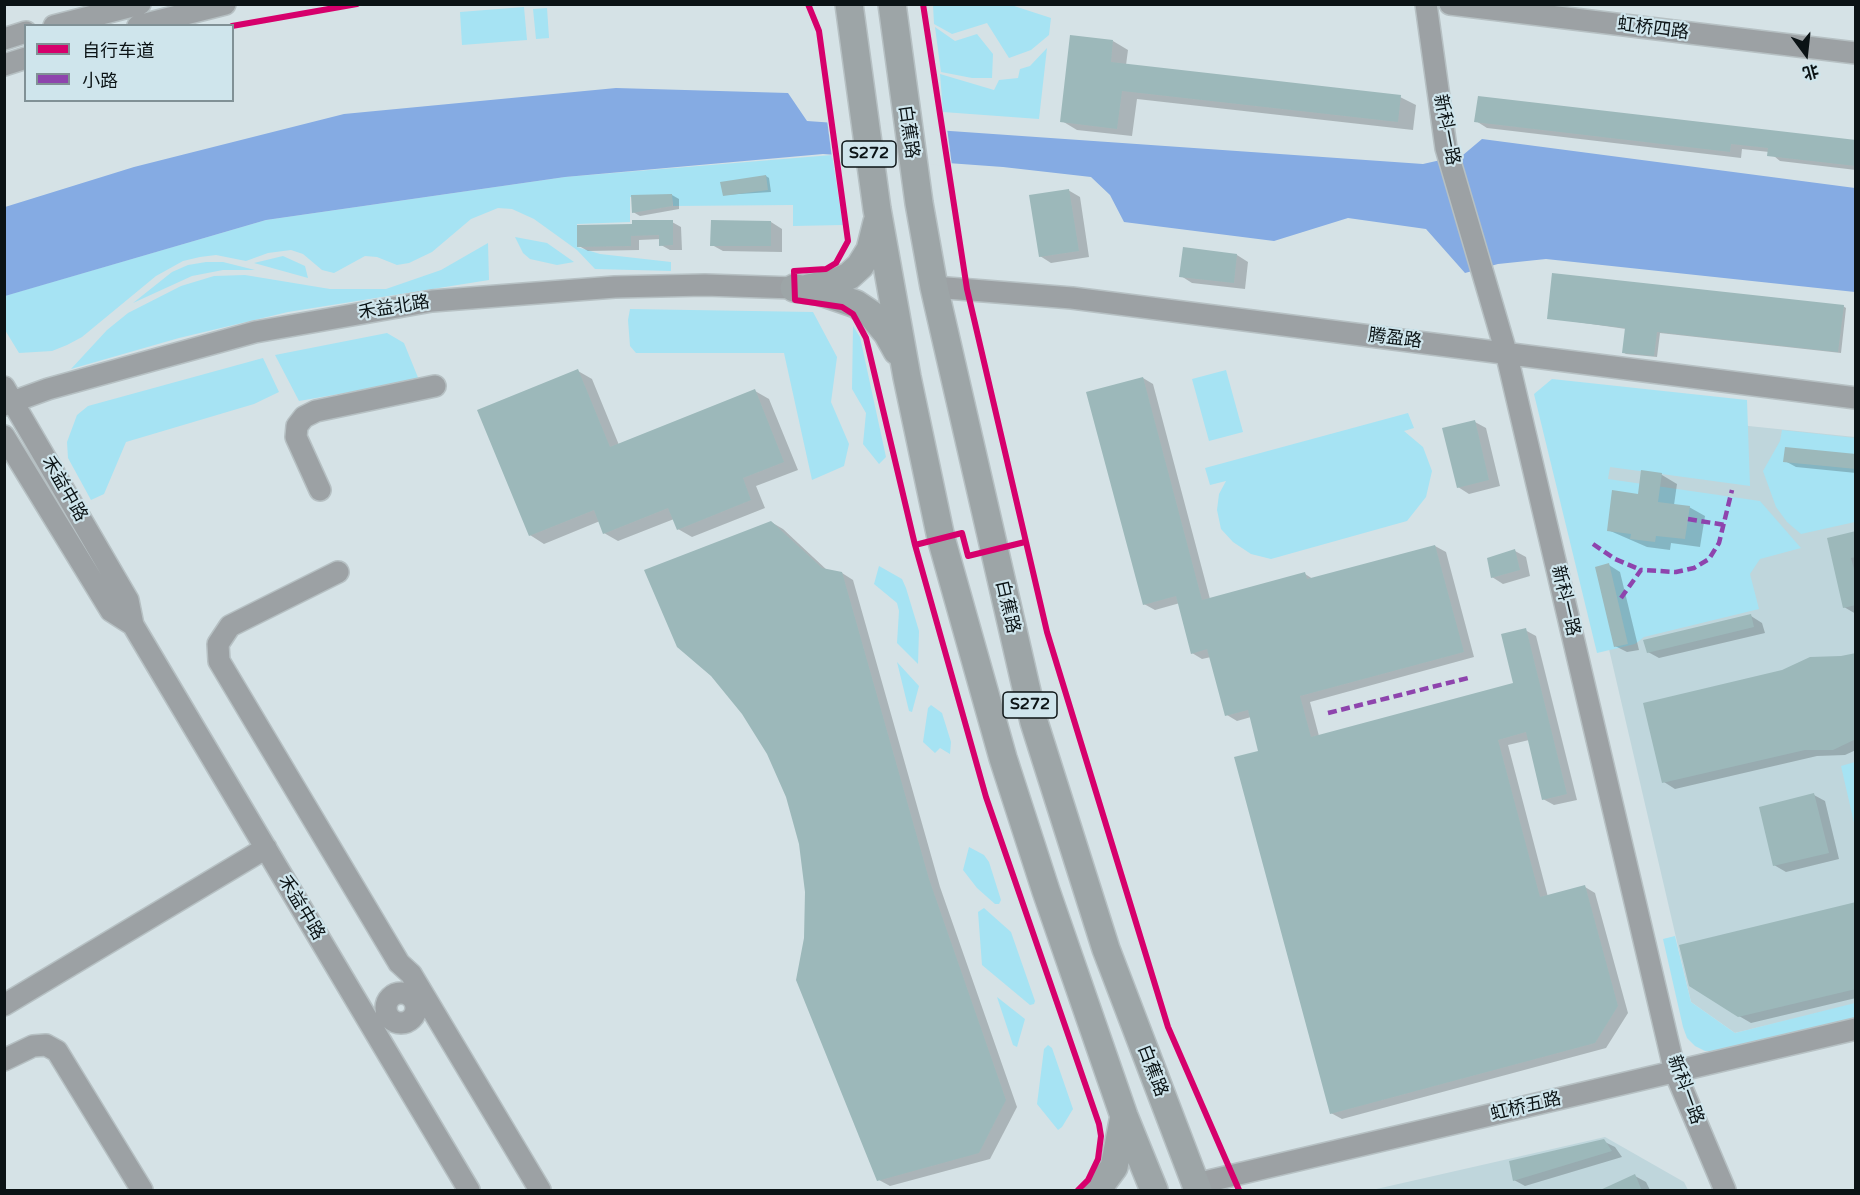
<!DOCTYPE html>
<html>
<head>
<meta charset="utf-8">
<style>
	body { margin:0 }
	#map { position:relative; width:1860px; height:1195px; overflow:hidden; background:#d5e2e6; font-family:"Varela Round","Noto Sans SC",sans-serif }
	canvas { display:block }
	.frame { position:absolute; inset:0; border:6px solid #0b1315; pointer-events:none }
	.legend { position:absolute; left:24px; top:24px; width:210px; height:78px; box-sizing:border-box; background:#cfe5ec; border:2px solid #819196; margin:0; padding:8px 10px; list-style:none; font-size:18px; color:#0b1315 }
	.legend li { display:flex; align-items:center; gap:12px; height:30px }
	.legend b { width:30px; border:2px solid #819196 }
	.north { position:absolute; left:1776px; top:24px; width:60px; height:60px; -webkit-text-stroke:4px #cfe5ec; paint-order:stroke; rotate:165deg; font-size:16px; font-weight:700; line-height:24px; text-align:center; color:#0b1315 }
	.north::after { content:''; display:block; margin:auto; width:21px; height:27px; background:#0b1315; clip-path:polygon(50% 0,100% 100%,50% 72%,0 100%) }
</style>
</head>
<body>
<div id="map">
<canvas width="1860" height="1195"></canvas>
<div class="frame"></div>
<ul class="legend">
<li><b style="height:8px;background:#d6006c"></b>自行车道</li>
<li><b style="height:8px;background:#8e44ad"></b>小路</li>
</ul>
<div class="north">北</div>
</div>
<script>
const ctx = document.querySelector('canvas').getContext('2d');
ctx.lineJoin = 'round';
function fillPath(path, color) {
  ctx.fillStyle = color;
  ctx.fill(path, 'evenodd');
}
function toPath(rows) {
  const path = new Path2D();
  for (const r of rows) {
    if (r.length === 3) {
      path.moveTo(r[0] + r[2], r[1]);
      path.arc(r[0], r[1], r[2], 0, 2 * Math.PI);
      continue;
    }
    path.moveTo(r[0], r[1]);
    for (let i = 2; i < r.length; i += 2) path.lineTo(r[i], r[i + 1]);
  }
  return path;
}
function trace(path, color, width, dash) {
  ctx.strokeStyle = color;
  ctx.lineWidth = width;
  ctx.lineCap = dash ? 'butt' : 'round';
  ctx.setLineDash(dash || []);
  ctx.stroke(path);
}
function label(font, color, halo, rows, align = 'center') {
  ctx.font = font + ' "Varela Round","Noto Sans SC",sans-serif';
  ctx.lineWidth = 4.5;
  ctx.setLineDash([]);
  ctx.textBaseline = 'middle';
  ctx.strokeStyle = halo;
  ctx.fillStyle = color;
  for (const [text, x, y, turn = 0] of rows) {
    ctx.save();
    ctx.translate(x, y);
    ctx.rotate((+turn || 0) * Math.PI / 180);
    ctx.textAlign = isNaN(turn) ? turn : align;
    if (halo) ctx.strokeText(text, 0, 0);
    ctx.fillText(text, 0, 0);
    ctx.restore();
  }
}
fillPath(toPath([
	[1584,409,1855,437,1855,1004,1735,1033,1691,1002,1559,434],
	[1605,1137,1684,1182,1688,1190,1372,1190]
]), '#bfd6dc');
fillPath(toPath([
	[933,5,1011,5,1051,18,1049,35,1031,50,1009,58,987,23,952,34,934,24],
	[524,7,527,40,462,45,460,12],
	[547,8,549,38,536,39,533,9],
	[935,27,955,41,977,34,993,54,992,78,972,78,941,72],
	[1047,48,1039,119,943,112,940,74,994,90,999,80,1018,78,1020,69,1030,66],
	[832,155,843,225,793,226,793,205,673,206,672,196,630,197,630,222,577,224,577,247,600,254,671,262,671,271,595,269,577,250,534,219,512,209,498,208,471,219,432,252,409,263,397,265,377,257,365,256,334,273,322,270,303,254,291,250,268,253,246,261,216,255,200,257,183,261,156,276,82,337,67,345,52,351,19,353,5,330,4,296,266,220,565,177],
	[515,237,547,243,574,262,557,265,530,259,523,253],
	[488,243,489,280,288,312,179,338,71,369,107,330,128,313,181,286,214,276,245,275,330,289,386,289,441,270],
	[283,256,305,266,308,278,254,263],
	[206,262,223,262,255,270,223,270,192,276,133,303,172,272,188,265],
	[630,309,813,312,837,357,831,402,849,444,844,466,812,480,784,353,636,353,630,346,628,320],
	[853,326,860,337,886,457,879,464,863,444,866,413,852,389],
	[387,333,404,343,419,380,299,401,275,355],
	[263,358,279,392,254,404,126,442,104,494,91,500,68,458,67,442,77,415,88,406],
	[1226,370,1243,432,1209,441,1192,379],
	[1552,379,1747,400,1750,486,1610,467,1608,479,1760,501,1801,548,1760,559,1750,574,1759,609,1644,637,1635,644,1597,653,1534,394],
	[1408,413,1414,428,1404,431,1423,447,1432,471,1426,497,1407,521,1271,559,1251,554,1233,542,1221,529,1217,510,1219,494,1226,481,1210,485,1205,468],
	[1782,430,1855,438,1855,522,1801,534,1787,522,1776,507,1763,471,1780,441],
	[879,566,902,579,906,588,919,631,918,664,897,643,899,611,897,603,874,584],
	[897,662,919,686,912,712,909,711],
	[931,705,942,713,951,742,950,754,940,748,935,753,923,742,928,708],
	[1855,762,1856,762,1855,827,1841,766],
	[969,847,984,855,989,862,1001,900,999,904,995,904,977,888,963,870],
	[984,908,1011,932,1035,1001,1034,1004,1030,1005,982,965,978,912],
	[1675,936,1691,1002,1735,1033,1855,1003,1855,1019,1718,1051,1705,1051,1695,1046,1687,1038,1683,1027,1663,939],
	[997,997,1025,1019,1017,1047,1013,1045],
	[1048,1045,1052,1048,1073,1109,1062,1127,1058,1130,1037,1104,1044,1049]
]), '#a6e3f3');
fillPath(toPath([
	[616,88,788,93,807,121,1423,164,1463,155,1482,139,1855,188,1855,292,1546,259,1498,264,1465,273,1426,229,1348,218,1274,241,1124,222,1110,195,1091,177,1003,167,823,154,565,177,266,220,5,296,5,207,134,167,344,114]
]), '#85abe3');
fillPath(toPath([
	[827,120,947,128,952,166,832,158]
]), '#d5e2e6');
fillPath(toPath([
	[1113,41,1128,50,1126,65,1400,97,1416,105,1413,130,1137,99,1132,136,1077,130,1062,121],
	[1476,121,1856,141,1856,170,1780,161,1769,152,1742,149,1741,158,1487,128],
	[766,176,769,178,771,192,724,195],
	[1068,190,1080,197,1089,257,1051,263,1040,256],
	[672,195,679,199,679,209,640,216,633,212],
	[672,222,681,227,682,250,670,250,661,245,661,239,639,240,639,250,588,251,579,246],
	[771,222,782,229,782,252,723,251,712,245],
	[1237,255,1248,262,1245,289,1192,283,1181,276],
	[1843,306,1846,308,1841,353,1660,333,1657,357,1626,354,1623,352,1626,329,1549,318],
	[578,371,592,379,619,445,755,391,769,399,798,470,756,486,765,508,692,537,678,529,674,519,618,541,604,533,600,521,544,544,530,535],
	[1143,378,1153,384,1210,599,1305,574,1313,579,1435,546,1446,552,1474,657,1310,702,1319,736,1515,684,1525,630,1536,636,1577,800,1554,805,1543,799,1529,740,1508,745,1548,897,1585,887,1595,893,1628,1013,1606,1048,1342,1119,1331,1113,1260,752,1251,717,1237,721,1227,715,1211,657,1202,659,1192,653,1180,603,1155,610,1144,604],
	[1475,422,1486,428,1500,486,1469,494,1458,487],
	[1856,456,1856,473,1796,467,1785,461],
	[1642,472,1662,475,1677,484,1674,505,1689,507,1705,516,1700,547,1671,543,1670,550,1647,547,1608,530,1639,495],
	[771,522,783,529,828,571,842,573,853,580,940,887,1017,1107,990,1159,890,1186,879,1180,806,938,807,892],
	[1856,533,1856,614,1844,607,1829,539],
	[1515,551,1526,557,1530,576,1503,584,1492,577],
	[1609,565,1620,572,1639,650,1627,652,1615,646],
	[1751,616,1762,623,1765,633,1659,658,1648,652],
	[1856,654,1856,750,1845,755,1817,756,1675,789,1664,782,1841,658],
	[1814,795,1825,801,1839,859,1786,872,1774,865],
	[1856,904,1856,998,1751,1023,1739,1016],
	[1603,1141,1615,1147,1622,1157,1525,1186,1514,1180],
	[1635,1176,1646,1182,1650,1190,1602,1190]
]), '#0003');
fillPath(toPath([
	[1070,35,1113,40,1111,62,1401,95,1398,122,1122,91,1117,129,1060,122],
	[1478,96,1856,140,1856,166,1767,156,1768,148,1731,144,1730,152,1474,122],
	[766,175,768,190,723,196,720,182],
	[1069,189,1079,251,1039,257,1029,195],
	[672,194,672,206,632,213,631,195],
	[632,220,673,220,673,245,659,246,659,235,631,236,631,246,577,247,577,225,632,224],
	[711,220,771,221,771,246,710,246],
	[1183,247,1237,254,1234,283,1179,277],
	[1552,273,1844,305,1838,352,1657,332,1654,356,1622,353,1625,328,1547,319],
	[578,369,610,447,755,389,784,462,743,478,751,500,677,530,668,508,603,534,594,510,529,536,477,410],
	[1143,377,1202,600,1305,572,1307,579,1435,545,1464,652,1300,696,1311,737,1513,683,1501,634,1526,628,1567,794,1542,800,1526,732,1498,740,1540,897,1585,885,1618,1006,1595,1043,1330,1114,1234,757,1258,751,1248,710,1225,716,1207,649,1191,654,1176,596,1143,605,1086,392],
	[1475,420,1489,480,1457,488,1442,428],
	[1785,447,1856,454,1856,469,1783,462],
	[1641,470,1662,473,1658,502,1690,506,1685,539,1656,536,1655,542,1630,539,1631,534,1607,531,1612,490,1638,494],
	[771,521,822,568,842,572,929,879,1006,1100,979,1153,877,1181,796,980,804,938,805,892,799,844,786,797,767,754,742,714,711,676,677,647,644,570],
	[1856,531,1856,557,1851,558,1856,577,1856,605,1843,608,1827,538],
	[1515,549,1520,570,1491,578,1487,558],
	[1609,563,1628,644,1614,647,1595,567],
	[1751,614,1754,627,1647,653,1643,640],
	[1856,653,1856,739,1833,750,1805,750,1662,783,1643,703,1782,670,1810,657,1841,656],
	[1814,793,1829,853,1773,866,1759,807],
	[1856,902,1856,989,1738,1017,1689,986,1679,945],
	[1604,1139,1612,1151,1513,1181,1509,1161],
	[1635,1174,1642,1191,1598,1191]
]), '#9cb8ba');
const minor = toPath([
	[1426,4,1446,148,1506,352,1675,1072,1725,1190],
	[1450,4,1856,53],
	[54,26,140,4],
	[138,26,225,4],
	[4,39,26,32],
	[4,65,26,58],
	[934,287,1072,298,1856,398],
	[4,387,128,600,133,625,469,1190],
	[4,405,48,389,255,332,432,301,615,287,705,285,794,288],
	[4,436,111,611,133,625],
	[320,490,296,437,297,426,304,417,316,411,435,386],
	[338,572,230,626,218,644,219,661,399,963,411,974,540,1190],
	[401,1008,15],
	[4,1005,266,848],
	[4,1060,33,1046,46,1045,57,1051,142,1190],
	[1196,1184,1856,1029]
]);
const major = toPath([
	[849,4,877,209,907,377,941,538,1003,758,1046,891,1124,1116,1154,1190],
	[892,4,919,203,934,287,1034,722,1106,949,1198,1190],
	[794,288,818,291,856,304,871,314,887,333,897,351],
	[808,288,833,283,849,276,860,266,870,250,877,222],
	[1097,1190,1114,1167,1124,1116]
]);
trace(minor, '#b6c0c3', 24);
trace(major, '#b6c0c3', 30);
trace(minor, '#9ca1a4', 21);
trace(major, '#9da5a7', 27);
trace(toPath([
	[1688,519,1725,525],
	[1593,544,1615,559,1641,570],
	[1621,598,1641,570,1676,572,1694,568,1709,559,1719,543,1732,490],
	[1328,713,1468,678]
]), '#8e44ad', 4.5, [9, 4.5]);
trace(toPath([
	[808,4,819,31,848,241,836,263,826,269,794,271,795,300,842,307,853,314,866,338,915,545,986,797,1099,1124,1101,1136,1098,1159,1088,1180,1078,1190],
	[923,4,967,289,1047,632,1168,1027,1239,1190],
	[232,26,357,4],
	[915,545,962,533,968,556,1025,542]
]), '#d6006c', 6);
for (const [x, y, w] of [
	[869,154,54],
	[1030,705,54]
]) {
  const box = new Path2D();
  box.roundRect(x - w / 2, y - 13, w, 26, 4.5);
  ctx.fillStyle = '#cfe5ec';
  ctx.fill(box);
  trace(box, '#0b1315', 1.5);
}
label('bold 16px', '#0b1315', null, [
	["S272",869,154],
	["S272",1030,705]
]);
label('18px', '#0b1315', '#cfe5ec', [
	["虹桥四路",1653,29,7],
	["新科一路",1446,130,79],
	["白蕉路",908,132,82],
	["禾益北路",394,308,-9],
	["腾盈路",1395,339,7],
	["禾益中路",64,489,60],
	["新科一路",1565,601,77],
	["白蕉路",1007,607,77],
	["禾益中路",301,908,59],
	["白蕉路",1152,1071,69],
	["新科一路",1685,1090,70],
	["虹桥五路",1526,1107,-13]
]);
</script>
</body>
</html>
